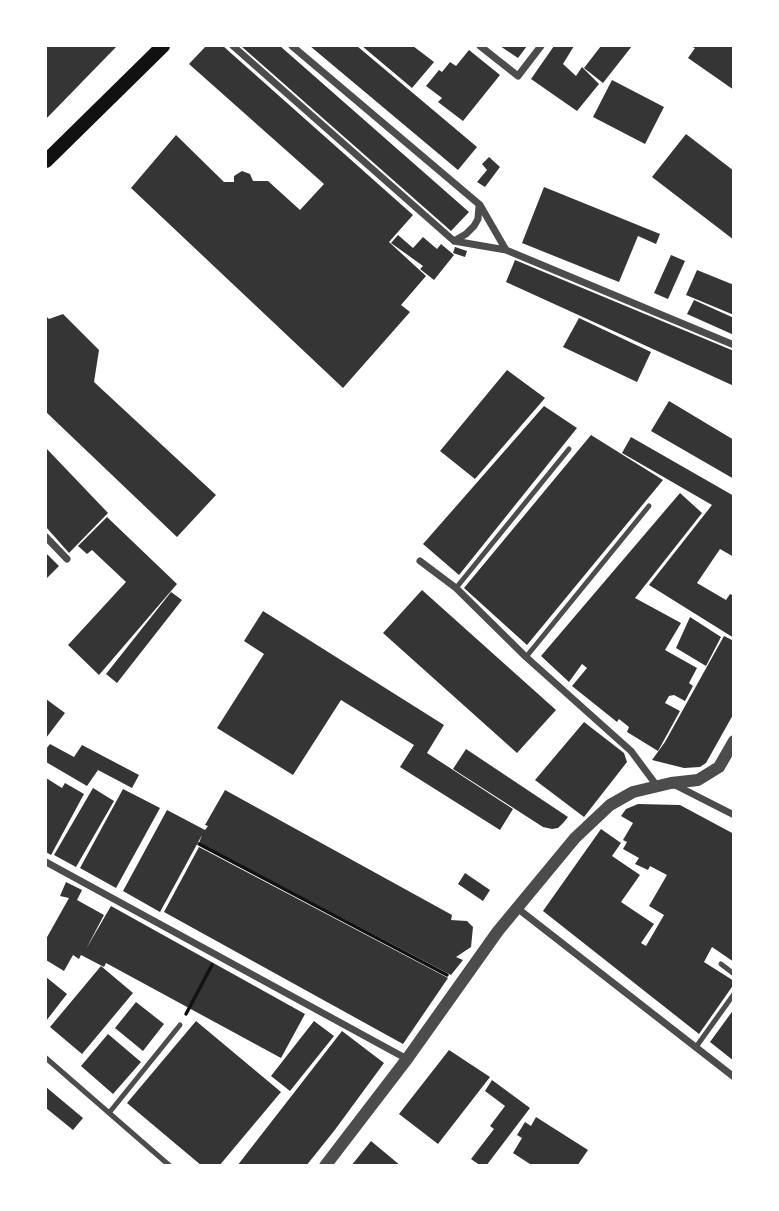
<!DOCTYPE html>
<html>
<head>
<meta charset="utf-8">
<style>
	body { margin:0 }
	#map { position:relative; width:779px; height:1211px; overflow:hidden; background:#fff; font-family:"Open Sans",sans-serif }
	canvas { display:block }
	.frame { position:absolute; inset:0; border:47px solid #fff; pointer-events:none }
</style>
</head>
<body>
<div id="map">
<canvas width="779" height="1211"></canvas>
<div class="frame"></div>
</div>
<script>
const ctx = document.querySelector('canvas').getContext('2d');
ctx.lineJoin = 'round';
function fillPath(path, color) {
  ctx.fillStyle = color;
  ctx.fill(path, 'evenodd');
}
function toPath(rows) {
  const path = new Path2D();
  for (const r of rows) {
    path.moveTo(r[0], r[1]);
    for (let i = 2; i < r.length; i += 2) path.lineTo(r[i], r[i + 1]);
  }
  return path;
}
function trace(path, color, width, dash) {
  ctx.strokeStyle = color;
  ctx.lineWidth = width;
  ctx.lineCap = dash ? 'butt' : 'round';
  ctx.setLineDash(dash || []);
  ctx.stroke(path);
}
fillPath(toPath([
	[46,46,117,46,46,119],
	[206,46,223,46,413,215,389,242,426,276,401,305,410,312,343,388,131,188,176,135,224,182,234,182,234,176,242,171,250,174,253,181,268,181,300,210,324,184,189,64],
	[241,46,280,46,469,212,451,231],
	[310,46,357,46,477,147,458,170],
	[362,46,413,46,434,62,412,88],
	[500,46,527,46,518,58],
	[554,46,574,46,563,64,576,76,582,67,599,84,577,111,531,79],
	[601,46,632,46,603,83,584,68],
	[689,46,734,46,734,90,688,58,695,48],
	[469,50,500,75,463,121,438,102,442,98,426,86,439,70,442,72,450,62,456,66],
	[612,80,664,107,645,144,593,117],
	[686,134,734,171,734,240,652,177],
	[489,157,500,167,485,187,477,182,487,170,482,164],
	[544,187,660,234,656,244,638,236,619,282,522,243],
	[398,235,413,248,423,237,437,249,441,244,454,255,434,280,420,269,423,266,391,243],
	[455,247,467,251,465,257,453,253],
	[671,255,685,261,668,299,654,293],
	[515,260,734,351,734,386,506,282],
	[697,270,734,285,734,315,686,295],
	[694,300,734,318,734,335,687,314],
	[63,314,99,350,94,382,216,495,177,537,46,412,46,316,49,319],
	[579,318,651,352,637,382,563,347],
	[507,370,545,398,475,479,440,451],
	[669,401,734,440,734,479,651,431],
	[544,406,577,428,459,575,423,544],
	[591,435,663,480,527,645,464,588],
	[631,437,734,496,734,557,720,549,697,583,726,600,730,594,734,596,734,638,649,585,712,505,622,453],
	[46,448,108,513,69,553,46,527],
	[680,493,702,513,635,598,681,623,665,650,697,668,689,683,693,686,685,701,674,695,669,696,665,703,680,711,658,751,627,732,629,727,619,719,617,722,572,686,587,668,582,664,569,682,541,656],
	[107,517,177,584,99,675,68,645,126,582,92,550,87,554,78,546],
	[46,553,59,566,46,579],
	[422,590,556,710,517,753,383,633],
	[171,592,182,600,117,683,106,674],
	[263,611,444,725,427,753,513,809,500,830,400,767,414,745,341,700,293,775,217,728,264,654,244,641],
	[690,617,721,637,706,666,676,648],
	[724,636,734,641,734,713,706,763,700,767,684,768,652,760,665,742],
	[46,699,65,713,46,738],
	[584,722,624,753,627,762,584,817,535,780],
	[50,744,74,757,82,745,139,775,132,788,98,770,87,786,46,762,46,749],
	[466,749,568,817,564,822,558,828,552,829,543,827,453,769],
	[46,778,62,788,65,783,84,794,51,855,46,852],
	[93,788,114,801,76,867,54,855],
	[123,789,160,808,116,888,80,868],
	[225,790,452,915,451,920,467,921,473,927,471,947,456,957,463,960,451,975,199,843,202,835,160,912,123,891,167,810,205,830,208,826,205,825],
	[638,804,680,805,734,834,734,962,712,947,704,962,734,981,734,984,699,1034,543,911,601,829,621,843,612,856,640,875,621,902,654,924,641,943,646,946,664,915,649,906,667,875,650,866,648,870,635,864,639,858,623,849,627,842,623,840,633,823,621,816,626,809],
	[199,847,448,978,403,1044,164,912],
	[465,873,490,890,483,901,458,884],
	[66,882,82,890,77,900,104,915,86,949,111,906,305,1014,281,1058,106,963,104,967,81,955,79,959,73,955,64,971,46,960,46,939,69,898,60,896],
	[101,966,133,993,82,1054,50,1027],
	[46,977,67,994,46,1021],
	[136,1002,164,1024,143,1051,115,1028],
	[734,1009,734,1061,710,1042],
	[196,1021,281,1092,219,1166,202,1166,127,1103],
	[314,1021,334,1036,290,1091,271,1076],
	[342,1031,384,1063,334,1131,306,1166,237,1166],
	[108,1034,141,1062,113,1094,81,1066],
	[449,1050,490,1077,438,1144,399,1114],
	[492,1080,530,1108,486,1166,481,1166,471,1159,494,1129,490,1126,505,1106,485,1091],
	[46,1087,83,1118,73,1130,46,1108],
	[536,1117,588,1150,577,1166,533,1166,513,1153,522,1138,517,1135,525,1122,531,1126],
	[371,1141,401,1166,351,1166]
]), '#353535');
trace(toPath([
	[199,844,447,975],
	[186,1014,212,965]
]), '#111', 3.5);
trace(toPath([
	[456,588,569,449],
	[526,657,649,506],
	[721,964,734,974],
	[696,1047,734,994],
	[46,1058,170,1166],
	[109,1113,180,1025]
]), '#4c4c4c', 5);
trace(toPath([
	[233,46,454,241,506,250,734,345],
	[292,46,480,205,506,250],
	[480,46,518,76,541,46],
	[454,241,466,234,474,226,478,219,479,206],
	[46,537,67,559],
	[420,561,456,588,526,657,631,751,657,786],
	[675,785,734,815],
	[46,862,407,1059],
	[517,908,734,1077]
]), '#4c4c4c', 7);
trace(toPath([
	[325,1166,407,1059,498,931,575,838,610,805,633,792,671,783,698,780,719,767,734,741]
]), '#4c4c4c', 12);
trace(toPath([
	[46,161,163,46]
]), '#111', 14);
</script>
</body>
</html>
